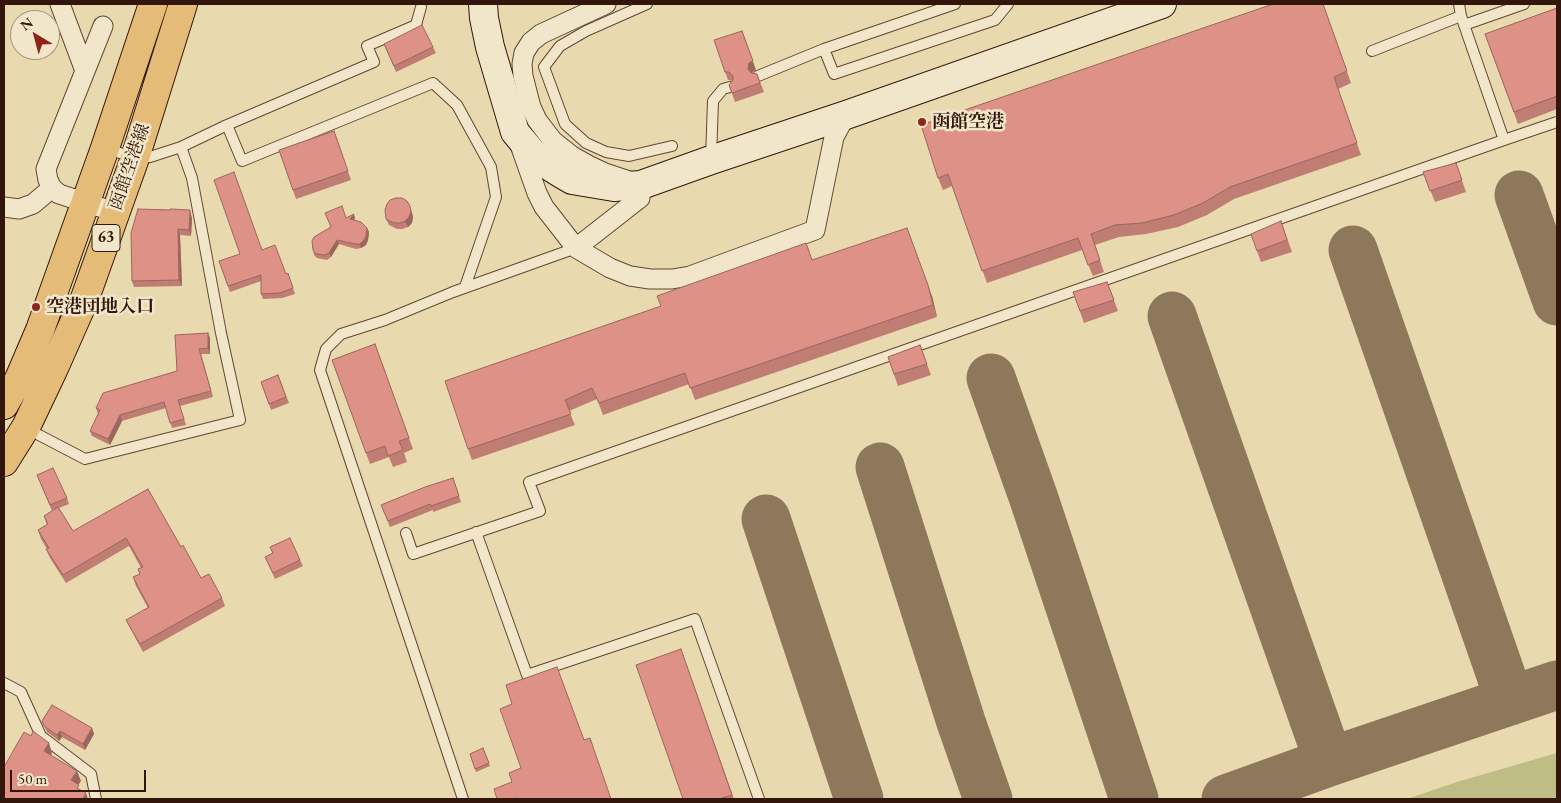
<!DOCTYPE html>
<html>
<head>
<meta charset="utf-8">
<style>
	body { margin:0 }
	#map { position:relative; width:1561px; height:803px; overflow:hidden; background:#e9d9ae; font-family:"EB Garamond",serif }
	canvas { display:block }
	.frame { position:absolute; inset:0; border:5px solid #33160b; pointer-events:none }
	.north { position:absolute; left:10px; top:10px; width:50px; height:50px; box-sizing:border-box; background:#f1e6ca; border:1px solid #a5937e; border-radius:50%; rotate:323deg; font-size:14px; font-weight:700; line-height:20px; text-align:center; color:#33160b }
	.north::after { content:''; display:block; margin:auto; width:18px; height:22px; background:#8f2418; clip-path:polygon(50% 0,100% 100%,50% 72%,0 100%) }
	.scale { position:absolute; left:10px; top:770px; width:136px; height:22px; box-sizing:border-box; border:2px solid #33160b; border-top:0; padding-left:6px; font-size:15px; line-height:18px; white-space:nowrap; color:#33160b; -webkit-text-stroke:4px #f1e6ca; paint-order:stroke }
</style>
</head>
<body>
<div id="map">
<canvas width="1561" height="803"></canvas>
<div class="frame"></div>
<div class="north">N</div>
<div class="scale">50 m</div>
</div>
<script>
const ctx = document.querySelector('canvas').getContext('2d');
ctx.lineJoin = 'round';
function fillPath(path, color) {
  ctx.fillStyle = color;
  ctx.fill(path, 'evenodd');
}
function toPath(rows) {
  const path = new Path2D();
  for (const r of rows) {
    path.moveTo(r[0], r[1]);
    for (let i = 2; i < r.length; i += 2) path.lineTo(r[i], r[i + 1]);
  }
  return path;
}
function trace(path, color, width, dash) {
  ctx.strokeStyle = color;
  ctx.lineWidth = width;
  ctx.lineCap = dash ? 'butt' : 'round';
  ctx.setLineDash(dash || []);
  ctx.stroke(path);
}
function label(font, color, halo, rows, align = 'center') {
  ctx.font = font + ' "EB Garamond","Noto Serif JP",serif';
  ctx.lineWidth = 5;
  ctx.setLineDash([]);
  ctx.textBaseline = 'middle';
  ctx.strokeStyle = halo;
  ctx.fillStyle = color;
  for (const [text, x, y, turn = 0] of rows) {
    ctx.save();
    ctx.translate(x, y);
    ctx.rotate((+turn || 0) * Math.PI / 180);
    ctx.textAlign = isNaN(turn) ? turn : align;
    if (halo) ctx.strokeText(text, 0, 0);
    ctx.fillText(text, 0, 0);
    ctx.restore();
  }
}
fillPath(toPath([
	[1557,753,1557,799,1407,799,1457,782]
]), '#bebd85');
trace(toPath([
	[1519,195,1557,301],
	[1353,250,1510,701],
	[1172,316,1329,762],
	[991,378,1034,499,1134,799],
	[880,467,961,722,988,799],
	[766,519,859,799],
	[1226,799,1329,762,1557,685]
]), '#8e785c', 49);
const lane = toPath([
	[647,4,586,31,560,46,544,67,565,124,586,143,606,152,629,156,672,146],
	[1461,16,1504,140,1557,122],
	[1464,25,1524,4],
	[824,49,834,74,995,20,1008,4],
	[1372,51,1461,16,1459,4],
	[758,76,824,49,955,4],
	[227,125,242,161,433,83,457,105,491,167,496,197,465,287],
	[105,148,135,158,150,157,181,147,227,125,374,62,367,46,416,25,421,7],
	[711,159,713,101,723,89,730,87],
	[39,435,85,459,240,420,221,333,192,178,181,147],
	[476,532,527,675,695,619,759,799],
	[406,533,413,554,540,511,529,482,1504,140],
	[4,683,21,692,41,736,91,774,96,799],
	[463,799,320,370,326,349,341,334,385,320,453,292,576,248]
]);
const street = toPath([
	[60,4,85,71],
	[103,26,46,169,48,180,52,188,59,194,115,212],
	[519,142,537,193,544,207,576,248,610,268,630,276,650,279,672,279,690,276,815,230,834,137,846,115],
	[4,207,19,209,33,204,52,188],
	[576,248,640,198,641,185,605,173,588,165,572,156,553,141,537,120,531,107,523,76,522,64,524,53,531,42,541,34,606,4]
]);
const secondary = toPath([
	[483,4,484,18,490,47,515,132,531,151,544,163,560,173,572,180,614,187,641,185,711,160,846,115,1162,4]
]);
const primary = toPath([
	[4,405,19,379,40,330,105,148,153,4],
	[4,462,26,427,54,368,85,298,135,158,183,4]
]);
trace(lane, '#604734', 12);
trace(street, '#604734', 21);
trace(secondary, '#33160b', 30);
trace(primary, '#33160b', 30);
trace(lane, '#f1e6ca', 10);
trace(street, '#f1e6ca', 19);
trace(secondary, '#f1e6ca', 28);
trace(primary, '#e4bc77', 28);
fillPath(toPath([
	[1323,4,1351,83,1338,89,1361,155,1234,199,1207,215,1178,227,1146,234,1119,237,1095,245,1104,272,1093,276,1082,250,987,283,952,186,943,190,938,178],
	[1557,8,1557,109,1518,124,1485,34],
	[714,40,756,70,752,73,757,74,764,92,735,102,729,85,733,81,728,80],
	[384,44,433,47,436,53,396,72],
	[334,131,351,180,296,199,279,150],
	[1456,163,1466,192,1435,202,1423,172],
	[170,210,192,218,191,236,180,235,182,286,134,287,132,281],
	[412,212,413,217,412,223,408,227,402,229,397,229,389,225,386,219],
	[346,218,355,218,354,220,367,228,369,232,368,240,366,245,361,248,356,249,339,244,331,257,327,260,317,258,314,255,313,250,331,227],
	[1281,221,1292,252,1261,262,1257,251],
	[262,250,286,274,288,273,295,294,282,298,263,299,261,294,261,281,230,292,219,261],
	[812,260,932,296,937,317,695,400,689,384,603,415,597,399,569,411,575,425,472,460,468,449],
	[1107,282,1118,311,1084,323,1073,292],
	[210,338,210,354,201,354,213,397,180,406,186,425,172,428,166,408,122,421,110,445,92,436,90,431,98,414,96,408,177,371],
	[375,344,413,449,404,453,407,462,393,467,389,457,370,464,332,360],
	[920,345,931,375,898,386,888,357],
	[278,375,289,403,271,410,261,382],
	[37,475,67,498,69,504,59,508,73,531,148,489,181,547,201,578,222,598,225,606,143,652,130,628,126,620,148,608,136,586,133,577,140,574,138,569,141,568,129,546,66,583,50,558,46,549,47,549,41,539,38,530,47,525,44,516,52,511],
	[453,478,461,502,433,512,433,510,390,527,381,505],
	[270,547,300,560,303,566,275,579,265,557,273,554],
	[681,649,734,799,683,799],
	[42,721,92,728,94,734,85,750,62,737,59,741,47,732],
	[483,748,490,766,476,772,470,754]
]), '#bf7d73');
fillPath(toPath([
	[742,31,756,70,752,72,752,78,748,69],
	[410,206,413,217,412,223,408,227,405,221],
	[190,210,192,218,191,236,189,230],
	[354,214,355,218,352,224,350,219],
	[367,228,369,232,368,240,366,245,361,248,360,244],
	[907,228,932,296,937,317,933,305],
	[178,229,180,235,182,286,179,280],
	[337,240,339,244,331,257,329,253],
	[208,333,210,338,210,354,208,348],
	[120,415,122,421,110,445,108,439],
	[92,728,94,734,85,750,83,744],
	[60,731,62,737,59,741,57,735],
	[49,743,52,753,48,761,44,751],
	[77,771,81,781,75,790,71,780],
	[86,793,88,799,83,799]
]), '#9b665e');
const building = toPath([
	[1273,4,1323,4,1347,71,1334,77,1357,143,1230,187,1203,203,1174,215,1142,223,1115,225,1091,234,1100,260,1088,265,1078,238,982,271,948,174,938,178,921,125,1273,4],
	[1557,8,1557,96,1514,112,1485,34,1557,8],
	[422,25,433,47,394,66,384,44,422,25],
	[742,31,753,61,749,63,748,69,751,73,757,74,760,83,732,93,729,85,733,80,733,76,729,72,725,72,714,40,742,31],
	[334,131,348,171,293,190,279,150,334,131],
	[1456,163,1462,180,1430,191,1423,172,1456,163],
	[234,172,262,250,275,245,286,274,288,273,293,288,280,293,261,294,261,275,228,286,219,261,240,254,214,180,234,172],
	[396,198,402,198,407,201,410,206,411,211,409,217,405,221,400,223,394,223,386,219,385,210,387,204,390,200,396,198],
	[342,206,346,218,354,214,350,219,361,222,367,228,366,236,364,240,360,244,355,244,337,240,329,253,325,255,316,254,313,250,312,241,314,237,331,227,325,213,342,206],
	[138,209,170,210,170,209,190,210,189,230,178,229,179,280,132,281,131,233,138,209],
	[1281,221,1287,240,1257,251,1251,234,1281,221],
	[907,228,928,285,933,305,690,388,685,373,599,403,592,388,565,400,571,414,468,449,445,381,661,306,657,296,806,243,812,260,907,228],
	[1107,282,1114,300,1080,311,1073,292,1107,282],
	[208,333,208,348,199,349,211,391,178,400,184,419,170,423,164,402,120,415,108,439,90,431,100,410,96,408,103,393,177,371,175,335,208,333],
	[375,344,409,438,399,441,403,450,388,456,385,446,366,453,332,360,375,344],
	[920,345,927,364,894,374,888,357,920,345],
	[278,375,286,397,269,404,261,382,278,375],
	[53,468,67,498,50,505,37,475,53,468],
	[453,478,459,496,431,506,430,504,388,521,381,505,425,487,453,478],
	[148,489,181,547,183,545,201,578,209,574,222,598,140,644,126,620,149,607,133,577,140,574,138,569,143,567,126,538,63,575,46,549,49,548,38,530,48,524,44,516,58,507,73,531,148,489],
	[290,538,300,560,273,573,265,557,273,553,270,547,290,538],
	[681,649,732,795,719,799,683,799,636,665,681,649],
	[557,667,584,740,590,738,611,799,518,799,517,798,512,799,497,799,494,789,512,782,509,773,521,768,500,709,512,704,506,685,557,667],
	[52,705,92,728,83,744,60,731,57,735,44,726,42,721,52,705],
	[33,731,49,743,44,751,77,771,71,780,79,785,77,788,86,793,83,799,4,799,4,767,24,732,31,736,33,731],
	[483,748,489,763,475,769,470,754,483,748]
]);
fillPath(building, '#de9186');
trace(building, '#9b665e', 1);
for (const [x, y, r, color] of [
	[922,122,5,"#8f2418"],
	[36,307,5,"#8f2418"]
]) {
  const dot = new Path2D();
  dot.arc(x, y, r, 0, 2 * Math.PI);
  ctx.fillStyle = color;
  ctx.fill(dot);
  trace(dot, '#f1e6ca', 2);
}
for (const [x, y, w] of [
	[106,238,28]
]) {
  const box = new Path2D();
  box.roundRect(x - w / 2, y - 13.5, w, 27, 4);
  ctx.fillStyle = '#f1e6ca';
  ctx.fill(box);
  trace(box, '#33160b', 1);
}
label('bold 16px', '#33160b', null, [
	["63",106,238]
]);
label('bold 18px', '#33160b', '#f1e6ca', [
	["函館空港",932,122],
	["空港団地入口",46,307]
], 'left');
label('18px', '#33160b', '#f1e6ca', [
	["函館空港線",130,167,-71]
]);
</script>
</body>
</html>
